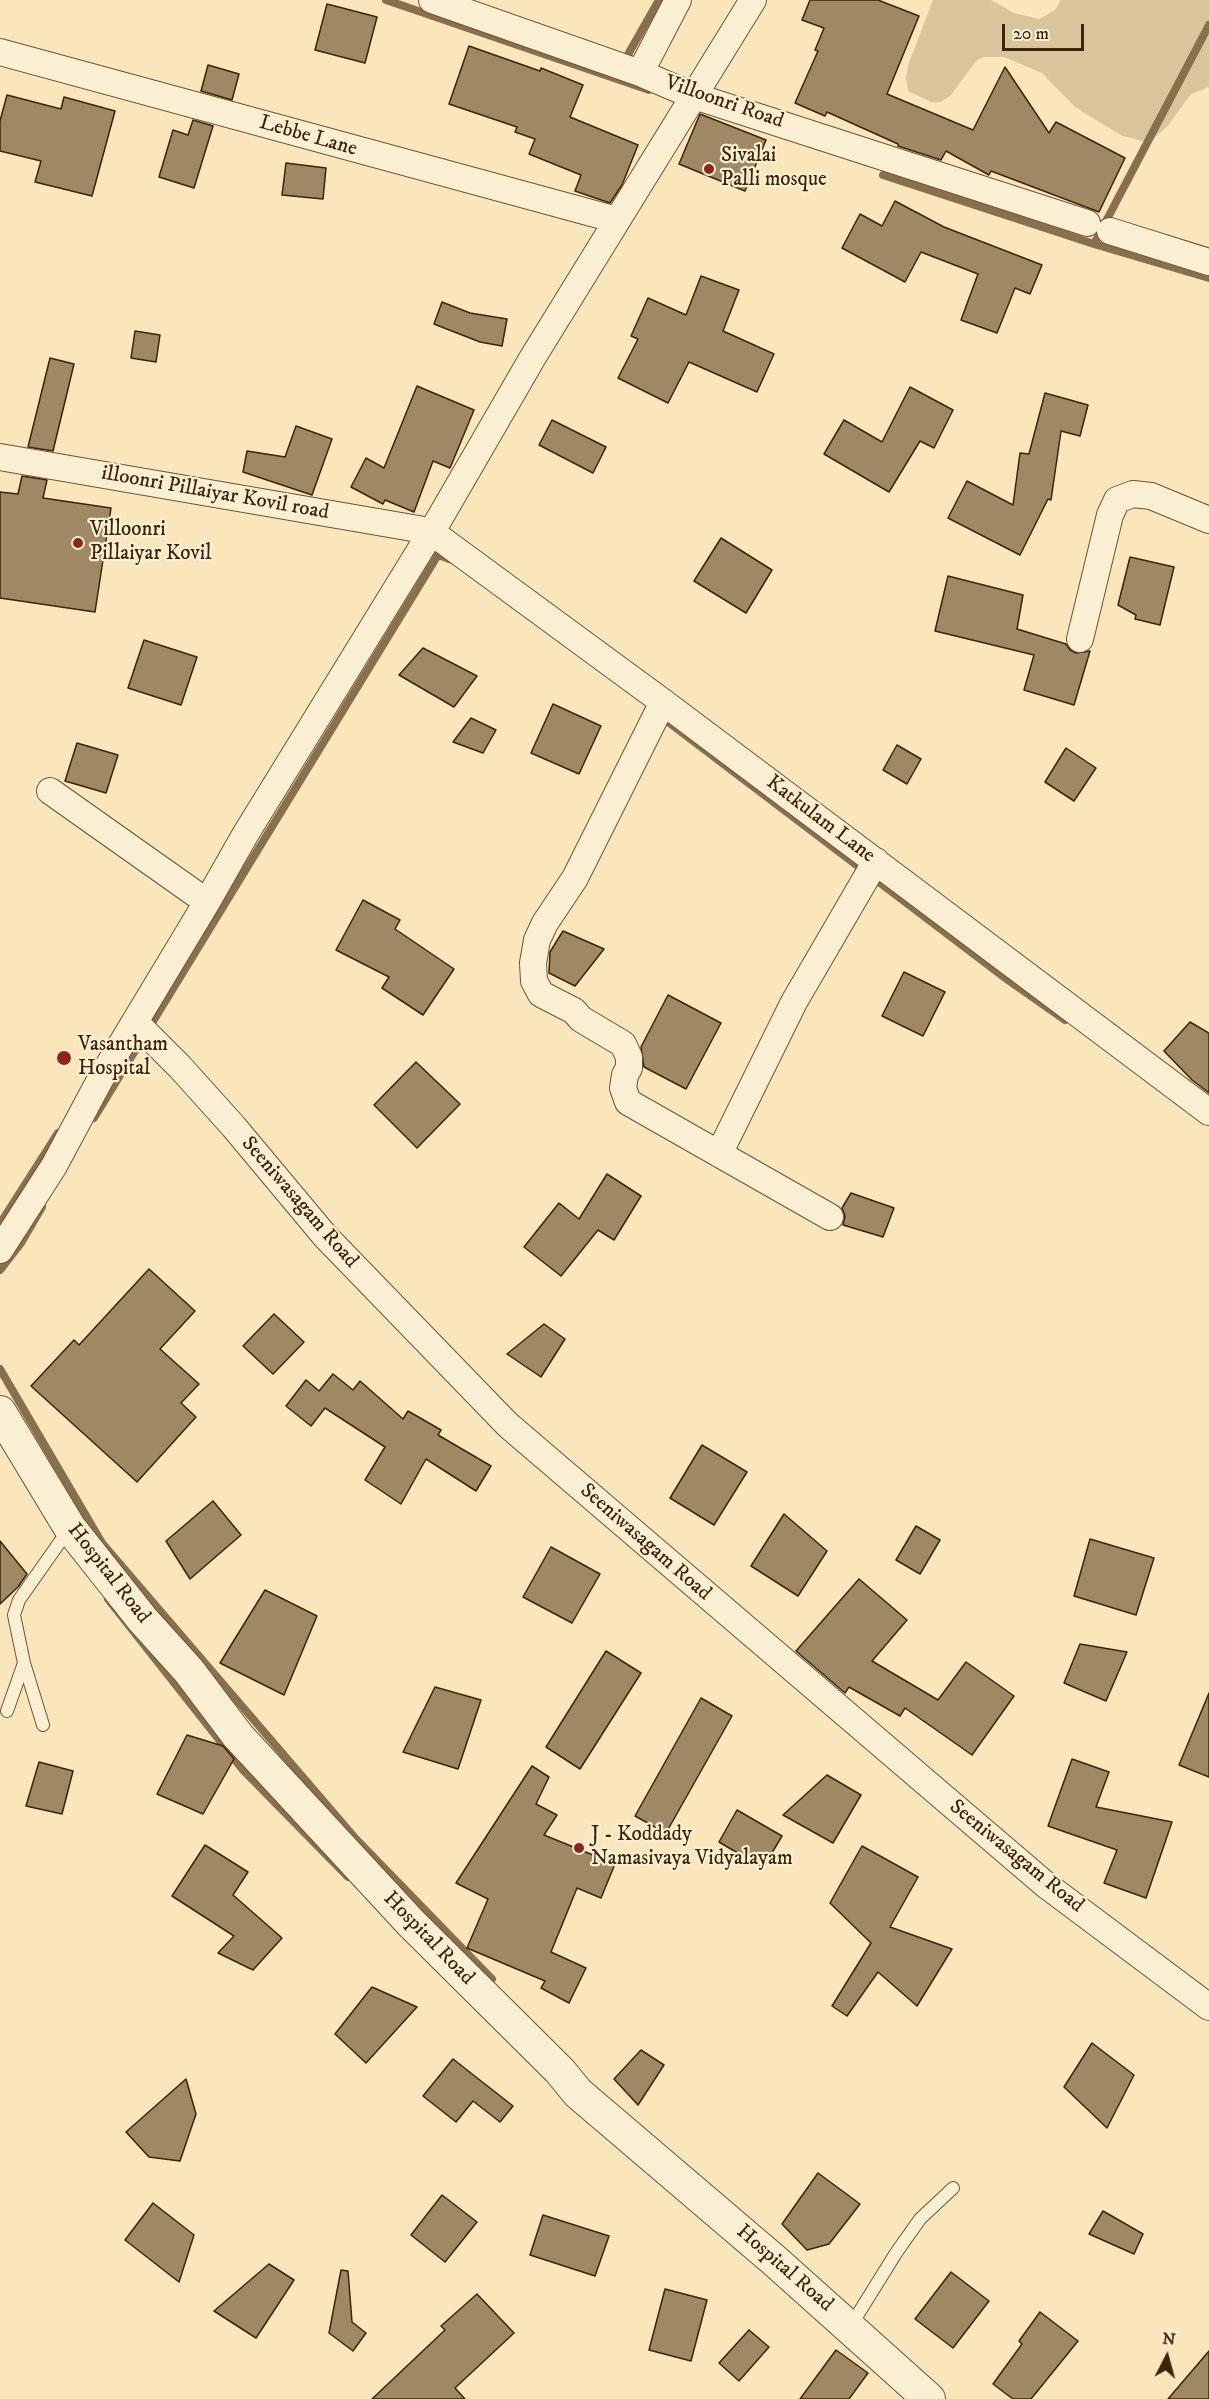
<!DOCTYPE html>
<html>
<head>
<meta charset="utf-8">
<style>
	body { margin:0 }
	#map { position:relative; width:1209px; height:2399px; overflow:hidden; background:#f9e6bb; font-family:"IM FELL DW Pica",serif }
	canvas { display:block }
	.north { position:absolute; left:1137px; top:2327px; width:60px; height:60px; -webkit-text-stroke:4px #fbefd3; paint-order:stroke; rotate:6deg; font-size:16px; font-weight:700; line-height:24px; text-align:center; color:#3e2306 }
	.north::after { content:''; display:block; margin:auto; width:21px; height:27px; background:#3e2306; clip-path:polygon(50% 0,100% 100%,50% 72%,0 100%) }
	.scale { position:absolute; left:1002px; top:24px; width:82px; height:27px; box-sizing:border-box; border:3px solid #3e2306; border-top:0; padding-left:8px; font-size:18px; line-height:21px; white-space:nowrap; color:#3e2306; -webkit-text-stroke:4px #fbefd3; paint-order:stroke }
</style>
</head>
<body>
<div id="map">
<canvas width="1209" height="2399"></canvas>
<div class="north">N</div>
<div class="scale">20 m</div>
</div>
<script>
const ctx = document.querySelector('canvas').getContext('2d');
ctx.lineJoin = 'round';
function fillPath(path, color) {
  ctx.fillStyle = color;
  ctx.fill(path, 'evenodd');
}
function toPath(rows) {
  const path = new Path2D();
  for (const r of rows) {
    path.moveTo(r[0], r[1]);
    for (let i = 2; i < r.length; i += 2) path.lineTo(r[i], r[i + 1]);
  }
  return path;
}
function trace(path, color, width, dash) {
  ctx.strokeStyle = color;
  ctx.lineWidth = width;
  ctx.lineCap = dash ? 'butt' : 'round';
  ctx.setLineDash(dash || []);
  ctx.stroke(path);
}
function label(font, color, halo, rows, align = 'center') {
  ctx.font = font + ' "IM FELL DW Pica",serif';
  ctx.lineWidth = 4.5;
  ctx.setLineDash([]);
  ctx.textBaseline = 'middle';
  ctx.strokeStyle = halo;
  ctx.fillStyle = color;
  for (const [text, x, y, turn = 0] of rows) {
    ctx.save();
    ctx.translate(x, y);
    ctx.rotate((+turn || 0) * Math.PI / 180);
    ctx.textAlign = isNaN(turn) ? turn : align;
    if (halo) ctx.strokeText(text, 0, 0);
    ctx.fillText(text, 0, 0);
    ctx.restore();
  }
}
fillPath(toPath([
	[933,0,991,0,1014,13,1039,19,1055,10,1061,0,1209,0,1209,87,1191,94,1167,127,1155,137,1143,141,1123,136,1107,127,1074,106,1042,73,1004,57,983,57,976,61,951,95,941,102,931,102,908,91,906,77,909,63]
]), '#d9c59c');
trace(toPath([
	[386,0,649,90],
	[626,58,659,0],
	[883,175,1094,244,1209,278],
	[1094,244,1209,25],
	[663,718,1008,980,1065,1020],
	[94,1118,438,555,452,560],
	[0,1224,58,1133],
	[0,1270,21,1243,42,1207],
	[0,1369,102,1543,356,1839,492,1979],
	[108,1599,243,1770,348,1877]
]), '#88704d', 8);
const building = toPath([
	[810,0,878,0,919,16,887,94,973,130,1005,67,1049,133,1056,122,1125,158,1099,212,991,171,989,175,946,151,941,160,898,146,898,144,827,112,825,116,795,103,818,51,815,50,824,28,802,20,810,0],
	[327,4,377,17,365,63,315,50,327,4],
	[469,46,540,71,541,68,583,85,570,117,638,145,622,185,610,203,575,191,581,175,529,154,535,139,515,132,517,127,449,104,469,46],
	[208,65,239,74,232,100,201,91,208,65],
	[7,95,61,109,64,97,115,111,92,196,35,182,41,161,0,151,0,121,7,95],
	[700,114,766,140,745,191,679,164,700,114],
	[193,120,213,126,194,188,159,177,173,130,188,135,193,120],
	[286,163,326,168,323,199,282,195,286,163],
	[895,201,944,227,1042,265,1030,294,1015,288,997,333,961,320,978,274,921,252,905,282,842,248,860,214,882,226,895,201],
	[701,276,739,290,723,331,774,354,757,392,689,362,668,403,618,378,638,339,631,336,648,298,686,315,701,276],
	[442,302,470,313,507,319,502,346,480,342,434,324,442,302],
	[135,331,160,335,156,362,131,358,135,331],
	[50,358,74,364,53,451,28,447,50,358],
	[417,386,474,410,450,468,433,461,414,512,385,500,383,504,351,487,366,458,384,468,417,386],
	[910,387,953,410,934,448,920,441,889,492,824,454,844,420,882,442,910,387],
	[1045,393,1088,405,1080,436,1061,431,1051,500,1048,499,1020,555,948,518,967,481,1013,505,1020,453,1029,454,1045,393],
	[552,420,606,447,593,473,539,445,552,420],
	[296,426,332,439,312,495,243,472,247,451,285,457,296,426],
	[22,476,47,480,43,498,111,508,95,612,0,598,0,492,18,494,22,476],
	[721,538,772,570,746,613,694,581,721,538],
	[1130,557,1174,567,1160,625,1135,619,1136,615,1118,605,1130,557],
	[948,576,1023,595,1017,629,1066,644,1070,650,1076,653,1090,651,1074,705,1024,690,1034,655,935,631,948,576],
	[144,640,197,657,181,705,128,688,144,640],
	[423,648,477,676,454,707,399,675,423,648],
	[553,704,601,726,579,774,531,753,553,704],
	[471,718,496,730,483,753,453,742,471,718],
	[77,743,118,755,106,793,65,781,77,743],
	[897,745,921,759,907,784,883,770,897,745],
	[1066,748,1096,768,1074,801,1045,782,1066,748],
	[363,900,400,920,395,929,454,969,423,1015,382,988,389,977,336,950,363,900],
	[563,931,604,949,575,986,549,973,550,952,563,931],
	[904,972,945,992,923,1036,882,1016,904,972],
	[668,995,721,1023,686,1089,644,1067,641,1047,668,995],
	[1190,1022,1209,1033,1209,1093,1192,1080,1164,1051,1190,1022],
	[416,1062,460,1104,417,1148,374,1105,416,1062],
	[607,1174,641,1196,614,1240,598,1230,561,1276,524,1247,559,1203,579,1219,607,1174],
	[851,1193,894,1208,883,1237,843,1225,845,1216,842,1208,851,1193],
	[149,1269,195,1311,160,1349,199,1384,181,1403,196,1417,137,1482,31,1386,74,1340,79,1345,149,1269],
	[274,1314,304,1342,273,1374,243,1346,274,1314],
	[544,1324,565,1339,541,1377,507,1354,544,1324],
	[333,1374,353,1390,360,1381,403,1419,408,1411,441,1430,438,1435,491,1466,476,1491,426,1459,401,1504,365,1480,385,1447,325,1408,311,1426,286,1406,306,1380,319,1391,333,1374],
	[702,1445,747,1472,714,1525,670,1498,702,1445],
	[213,1501,241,1535,190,1579,166,1541,213,1501],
	[784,1514,827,1551,798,1596,751,1566,784,1514],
	[916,1526,940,1540,920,1574,896,1560,916,1526],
	[1090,1539,1154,1558,1136,1615,1074,1596,1090,1539],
	[0,1541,27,1574,18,1587,0,1604,0,1541],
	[551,1547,600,1574,572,1623,523,1597,551,1547],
	[859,1579,907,1620,872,1661,938,1700,966,1662,1014,1696,972,1755,905,1708,900,1716,849,1687,845,1693,796,1651,859,1579],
	[265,1590,317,1616,284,1695,220,1663,265,1590],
	[1080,1644,1127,1652,1106,1701,1064,1683,1080,1644],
	[606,1651,641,1673,580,1769,546,1747,606,1651],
	[435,1687,481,1700,458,1769,403,1752,435,1687],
	[1209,1693,1209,1777,1179,1765,1209,1693],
	[701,1698,732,1716,666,1833,635,1816,701,1698],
	[187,1735,223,1746,234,1759,203,1814,157,1794,187,1735],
	[1072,1759,1109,1772,1096,1807,1172,1822,1146,1898,1104,1883,1117,1850,1048,1826,1072,1759],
	[39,1762,73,1771,62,1814,26,1806,39,1762],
	[532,1766,549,1777,536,1804,557,1815,544,1835,615,1864,601,1898,577,1888,551,1952,586,1968,569,2003,541,1988,545,1981,467,1948,488,1899,456,1883,532,1766],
	[827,1775,861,1795,833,1843,783,1815,827,1775],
	[737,1810,782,1836,763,1868,719,1842,737,1810],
	[205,1845,248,1872,233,1895,282,1938,253,1970,218,1953,234,1936,172,1896,205,1845],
	[862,1846,918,1877,890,1927,952,1949,917,2006,878,1972,847,2016,832,2006,871,1943,830,1903,862,1846],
	[372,1987,417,2007,366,2063,335,2034,372,1987],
	[1092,2043,1134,2075,1107,2128,1064,2087,1092,2043],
	[641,2050,664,2065,638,2105,614,2079,641,2050],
	[453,2059,513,2106,500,2122,473,2101,456,2122,423,2096,453,2059],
	[186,2079,196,2114,180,2161,149,2157,126,2132,186,2079],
	[818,2173,860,2204,829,2244,807,2250,782,2224,818,2173],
	[442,2195,477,2222,445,2262,411,2235,442,2195],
	[153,2203,194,2235,179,2282,125,2240,153,2203],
	[1103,2211,1143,2234,1134,2254,1089,2234,1103,2211],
	[543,2215,609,2236,595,2276,530,2255,543,2215],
	[269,2264,294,2280,256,2338,214,2311,269,2264],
	[341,2270,348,2271,352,2322,366,2333,353,2351,329,2333,341,2270],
	[951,2272,989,2301,953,2348,915,2319,951,2272],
	[665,2289,707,2300,691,2361,649,2350,665,2289],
	[477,2294,514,2333,455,2388,465,2399,372,2399,445,2330,441,2326,477,2294],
	[1040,2312,1078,2341,1031,2399,1013,2399,993,2384,1022,2344,1019,2341,1040,2312],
	[749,2330,769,2347,739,2381,719,2363,749,2330],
	[836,2350,868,2373,849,2399,800,2399,836,2350],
	[1209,2351,1209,2399,1168,2399,1209,2351]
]);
fillPath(building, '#9f8864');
trace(building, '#3e2306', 1.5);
const service = toPath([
	[7,1711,24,1663],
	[43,1725,24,1663,14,1615,19,1600,69,1529],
	[850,2327,896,2253,920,2219,953,2188]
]);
const minor = toPath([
	[432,0,640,73,694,96,1087,223],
	[0,52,617,220],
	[640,73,678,0],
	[1110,231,1209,262],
	[0,457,430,531,663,702,1209,1112],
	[1080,639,1110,515,1117,500,1133,494,1151,496,1209,520],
	[663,702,575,878,545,923,537,940,533,963,534,981,541,994,574,1011,581,1019,623,1044,629,1057,629,1068,625,1075,623,1088,628,1102,830,1217],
	[50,791,207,902],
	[135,1022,180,1067,234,1127,325,1236,508,1425,1046,1885,1209,2007],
	[719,1154,794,1002,876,861],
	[0,1250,54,1166,101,1078,207,902,245,835,438,521,533,357,753,0]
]);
const tertiary = toPath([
	[0,1412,70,1528,143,1620,189,1671,238,1736,411,1923,560,2071,578,2093,775,2261,929,2399]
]);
trace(service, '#6d5433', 14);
trace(minor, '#6d5433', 28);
trace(tertiary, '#6d5433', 34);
trace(service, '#fbefd3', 12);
trace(minor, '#fbefd3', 26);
trace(tertiary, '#fbefd3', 32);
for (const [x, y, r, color] of [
	[709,169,6,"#8f2418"],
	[78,543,6,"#8f2418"],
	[64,1058,8,"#8f2418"],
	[579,1848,6,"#8f2418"]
]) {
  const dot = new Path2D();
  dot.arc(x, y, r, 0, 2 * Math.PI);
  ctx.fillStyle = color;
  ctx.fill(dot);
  trace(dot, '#fbefd3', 2);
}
label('21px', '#3e2306', '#fbefd3', [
	["Villoonri Road",724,103,19],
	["Lebbe Lane",308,137,16],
	["illoonri Pillaiyar Kovil road",215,494,10],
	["Katkulam Lane",820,820,37],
	["Seeniwasagam Road",299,1203,49],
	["Seeniwasagam Road",645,1543,41],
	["Hospital Road",108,1574,52],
	["Seeniwasagam Road",1016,1857,39],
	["Hospital Road",428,1939,46],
	["Hospital Road",784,2269,41]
]);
label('21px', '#3e2306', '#fbefd3', [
	["Sivalai",721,157],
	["Palli mosque",721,181],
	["Villoonri",90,531],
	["Pillaiyar Kovil",90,555],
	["Vasantham",78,1046],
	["Hospital",78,1070],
	["J - Koddady",591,1836],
	["Namasivaya Vidyalayam",591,1860]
], 'left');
</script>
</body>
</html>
